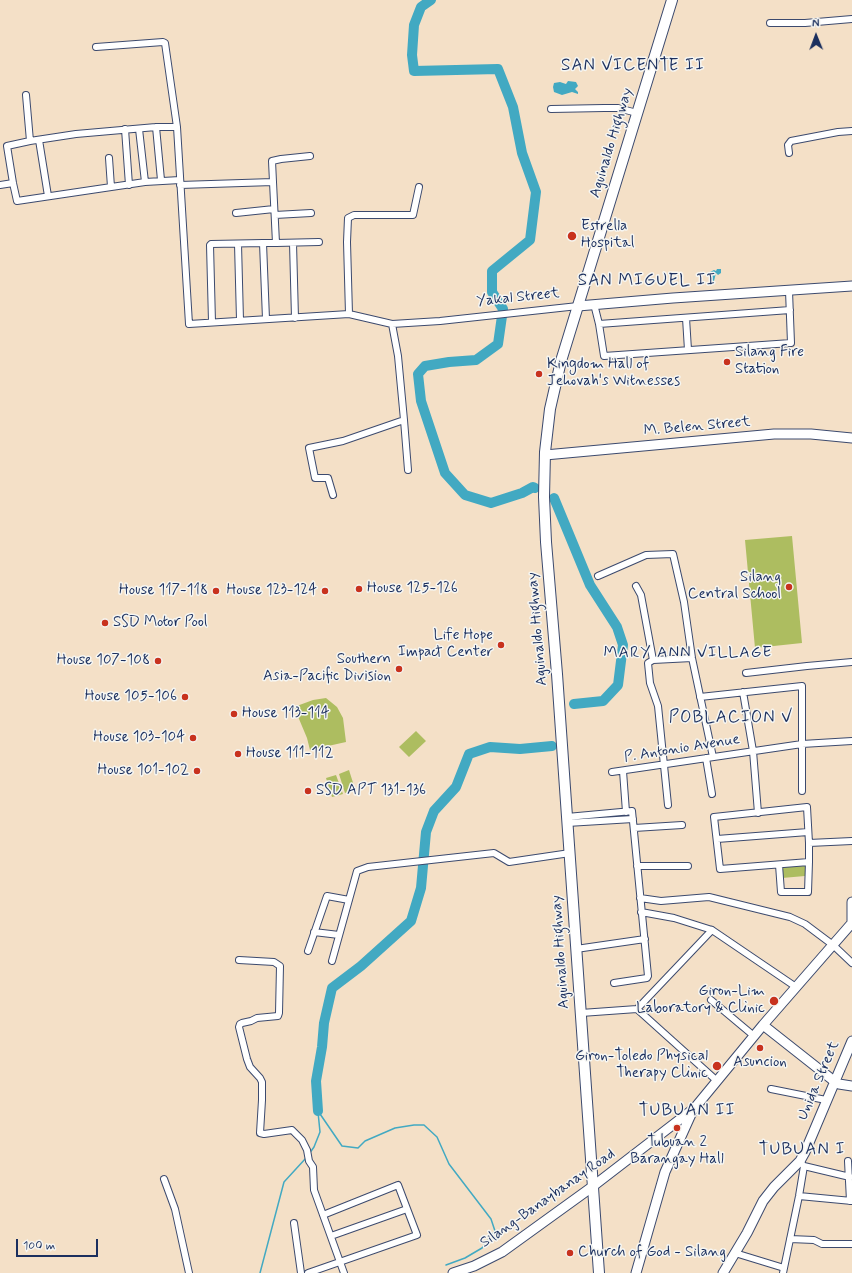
<!DOCTYPE html>
<html>
<head>
<meta charset="utf-8">
<style>
	body { margin:0 }
	#map { position:relative; width:852px; height:1273px; overflow:hidden; background:#f4e0c7; font-family:Mynerve,sans-serif }
	canvas { display:block }
	.north { position:absolute; left:796px; top:16px; width:40px; height:40px; -webkit-text-stroke:3px #f6f6f2; paint-order:stroke; rotate:359deg; font-size:11px; font-weight:700; line-height:16px; text-align:center; color:#1b2f5e }
	.north::after { content:''; display:block; margin:auto; width:14px; height:18px; background:#1b2f5e; clip-path:polygon(50% 0,100% 100%,50% 72%,0 100%) }
	.scale { position:absolute; left:16px; top:1239px; width:82px; height:18px; box-sizing:border-box; border:2px solid #1b2f5e; border-top:0; padding-left:5px; font-size:12px; line-height:14px; white-space:nowrap; color:#1b2f5e; -webkit-text-stroke:3px #f6f6f2; paint-order:stroke }
</style>
</head>
<body>
<div id="map">
<canvas width="852" height="1273"></canvas>
<div class="north">N</div>
<div class="scale">100 m</div>
</div>
<script>
const ctx = document.querySelector('canvas').getContext('2d');
ctx.lineJoin = 'round';
function fillPath(path, color) {
  ctx.fillStyle = color;
  ctx.fill(path, 'evenodd');
}
function toPath(rows) {
  const path = new Path2D();
  for (const r of rows) {
    path.moveTo(r[0], r[1]);
    for (let i = 2; i < r.length; i += 2) path.lineTo(r[i], r[i + 1]);
  }
  return path;
}
function trace(path, color, width, dash) {
  ctx.strokeStyle = color;
  ctx.lineWidth = width;
  ctx.lineCap = dash ? 'butt' : 'round';
  ctx.setLineDash(dash || []);
  ctx.stroke(path);
}
function label(font, color, halo, rows, align = 'center') {
  ctx.font = font + ' Mynerve,sans-serif';
  ctx.lineWidth = 3;
  ctx.setLineDash([]);
  ctx.textBaseline = 'middle';
  ctx.strokeStyle = halo;
  ctx.fillStyle = color;
  for (const [text, x, y, turn = 0] of rows) {
    ctx.save();
    ctx.translate(x, y);
    ctx.rotate((+turn || 0) * Math.PI / 180);
    ctx.textAlign = isNaN(turn) ? turn : align;
    if (halo) ctx.strokeText(text, 0, 0);
    ctx.fillText(text, 0, 0);
    ctx.restore();
  }
}
fillPath(toPath([
	[792,536,802,643,755,648,745,540],
	[326,698,337,707,343,718,346,742,310,750,307,738,294,707,313,700],
	[416,731,426,741,409,757,399,747],
	[349,770,355,789,345,793,339,774],
	[336,775,343,794,332,797,326,778],
	[805,866,805,876,782,878,781,867]
]), '#adbd60');
fillPath(toPath([
	[568,81,576,82,578,86,575,89,578,92,578,94,572,92,562,95,554,92,553,87,554,83,560,82,566,84],
	[717,269,721,269,721,273,718,275,716,273,714,281,711,282,709,280,709,274,710,272,714,270,716,271]
]), '#42a9c2');
trace(toPath([
	[318,1111,342,1146,358,1148,365,1141,395,1128,414,1125,424,1125,437,1137,449,1164,491,1219,495,1231,482,1248,465,1258,446,1265],
	[309,1154,314,1147,320,1132,318,1112],
	[260,1273,284,1182,306,1158]
]), '#42a9c2', 1.5);
trace(toPath([
	[431,0,421,7,414,25,412,55,414,71,498,69,513,107,522,153,536,192,530,240,492,271,492,292,503,309,498,344,476,360,449,362,425,366,418,374,421,401,445,473,465,495,491,503,522,493,533,487,535,488],
	[554,498,590,585,617,627,623,645,618,685,603,701,574,704],
	[318,1111,316,1081,322,1047,324,1023,332,988,361,966,411,921,421,888,426,832,434,811,456,787,469,754,490,747,520,749,552,746]
]), '#42a9c2', 10);
const street = toPath([
	[770,23,805,23,852,19],
	[96,47,163,42,165,43,177,127,156,127,76,134,30,141,7,146,13,183,17,201,145,182,180,180],
	[26,95,30,141],
	[551,109,604,108,618,108,637,113],
	[156,127,161,180],
	[177,127,189,324,349,314,392,324,440,321,578,306],
	[125,129,129,185],
	[139,129,145,182],
	[39,140,48,196],
	[789,153,788,145,791,141,838,132,852,131],
	[109,158,111,187],
	[273,182,272,161,281,159,310,156],
	[0,185,13,183],
	[180,185,273,182,276,243,263,243],
	[236,213,274,209],
	[275,215,311,213],
	[276,243,319,242],
	[293,243,295,318],
	[238,244,240,320],
	[594,304,599,324,604,356,791,343,789,291],
	[349,314,347,242,348,218,354,215,413,215,419,187],
	[686,318,688,350],
	[212,322,210,245,211,244,263,243,266,319],
	[599,324,790,310],
	[404,420,408,470],
	[333,495,328,478,315,478,309,448,343,441,404,420,398,356,392,324],
	[598,576,646,555,673,554,684,602,692,658,713,757],
	[636,586,641,595,653,660],
	[746,673,807,666,852,662],
	[743,692,753,751,758,813],
	[700,697,802,686,802,791],
	[706,758,712,794],
	[623,771,626,812],
	[612,772,802,744,852,741],
	[668,805,658,706,650,683,648,663,653,660,692,658],
	[567,817,632,811,648,976,647,978,614,983],
	[567,823,633,819],
	[634,828,682,825],
	[717,839,808,832],
	[809,843,852,841],
	[779,865,781,892,808,892,809,862,809,843,807,807,714,817,720,869,809,862],
	[637,866,688,866],
	[640,898,661,901,709,897,790,917,805,924,833,945,852,963],
	[641,912,674,918,712,930,796,987],
	[314,932,339,935],
	[576,949,645,939],
	[308,951,327,896,349,900],
	[239,960,274,962,280,966,279,1013,278,1016,257,1018,251,1021,242,1023,240,1024,239,1027,247,1059,250,1067,260,1078,262,1082,262,1100,260,1133,264,1134,292,1130,302,1140,307,1150,309,1161,313,1167,314,1190,344,1273],
	[332,961,357,871,368,867,494,853,509,862,570,853],
	[711,1000,754,1036],
	[637,1009,712,930],
	[637,1009,716,1080],
	[581,1013,637,1009],
	[771,1089,826,1100],
	[848,1161,850,1201],
	[802,1164,804,1166,850,1177],
	[164,1179,175,1209,189,1273],
	[799,1196,852,1201],
	[294,1223,301,1273],
	[331,1236,407,1209],
	[790,1239,814,1240,822,1244,851,1244],
	[735,1253,784,1268],
	[308,1273,417,1235,398,1185,323,1215],
	[783,1273,799,1196,804,1166]
]);
const secondary = toPath([
	[578,306,673,298,852,286],
	[545,455,774,434,811,434,852,438],
	[852,923,852,902],
	[763,1025,834,1081,839,1084,852,1086],
	[453,1273,474,1266,502,1252,592,1187,692,1110],
	[636,1273,665,1172,693,1110,763,1025,852,923],
	[723,1273,747,1233,763,1201,774,1187,800,1161,805,1152,852,1041]
]);
const primary = toPath([
	[599,1273,557,674,546,542,544,497,545,452,550,409,561,361,672,0]
]);
trace(street, '#3c4a6e', 8);
trace(secondary, '#3c4a6e', 11);
trace(primary, '#3c4a6e', 12);
trace(street, '#fff', 6);
trace(secondary, '#fff', 9);
trace(primary, '#fff', 10);
for (const [x, y, r, color] of [
	[572,236,5,"#c8321e"],
	[727,362,4,"#c8321e"],
	[539,374,4,"#c8321e"],
	[789,587,4,"#c8321e"],
	[359,589,4,"#c8321e"],
	[216,591,4,"#c8321e"],
	[325,591,4,"#c8321e"],
	[105,623,4,"#c8321e"],
	[501,645,4,"#c8321e"],
	[158,661,4,"#c8321e"],
	[399,669,4,"#c8321e"],
	[185,697,4,"#c8321e"],
	[234,714,4,"#c8321e"],
	[193,738,4,"#c8321e"],
	[238,754,4,"#c8321e"],
	[197,771,4,"#c8321e"],
	[308,791,4,"#c8321e"],
	[774,1001,5,"#c8321e"],
	[760,1048,4,"#c8321e"],
	[717,1066,5,"#c8321e"],
	[677,1128,4,"#c8321e"],
	[570,1253,4,"#c8321e"]
]) {
  const dot = new Path2D();
  dot.arc(x, y, r, 0, 2 * Math.PI);
  ctx.fillStyle = color;
  ctx.fill(dot);
  trace(dot, '#f6f6f2', 1.5);
}
label('15px', '#1b2f5e', '#f6f6f2', [
	["Aguinaldo Highway",612,143,-73],
	["Yakal Street",518,298,-6],
	["M. Belen Street",697,427,-5],
	["Aguinaldo Highway",538,629,-95],
	["P. Antonio Avenue",682,749,-9],
	["Aguinaldo Highway",561,952,-94],
	["Unida Street",819,1081,-67],
	["Silang-Banaybanay Road",548,1199,-35]
]);
label('15px', '#1b2f5e', '#f6f6f2', [
	["Estrella",581,227,"left"],
	["Hospital",581,244,"left"],
	["Silang Fire",735,353,"left"],
	["Station",735,370,"left"],
	["Kingdom Hall of",547,365,"left"],
	["Jehovah's Witnesses",547,382,"left"],
	["Silang",781,578],
	["Central School",781,595],
	["House 125-126",367,589,"left"],
	["House 117-118",208,591],
	["House 123-124",317,591],
	["SSD Motor Pool",113,623,"left"],
	["Life Hope",493,636],
	["Impact Center",493,653],
	["Southern",391,660],
	["Asia-Pacific Division",391,677],
	["House 107-108",150,661],
	["House 105-106",177,697],
	["House 113-114",242,714,"left"],
	["House 103-104",185,738],
	["House 111-112",246,754,"left"],
	["House 101-102",189,771],
	["SSD APT 131-136",316,791,"left"],
	["Giron-Lim",765,992],
	["Laboratory & Clinic",765,1009],
	["Giron-Toledo Physical",708,1057],
	["Therapy Clinic",708,1074],
	["Asuncion",760,1063,"center"],
	["Tubuan 2",677,1143,"center"],
	["Barangay Hall",677,1160,"center"],
	["Church of God - Silang",578,1253,"left"]
], 'right');
ctx.letterSpacing = '1px';
label('16px', '#1b2f5e', '#f6f6f2', [
	["MARY ANN VILLAGE",688,654]
]);
ctx.letterSpacing = '0px';
ctx.letterSpacing = '1px';
label('17px', '#1b2f5e', '#f6f6f2', [
	["SAN VICENTE II",633,66],
	["SAN MIGUEL II",647,281],
	["POBLACION V",731,718],
	["TUBUAN II",687,1111],
	["TUBUAN I",802,1150]
]);
ctx.letterSpacing = '0px';
</script>
</body>
</html>
